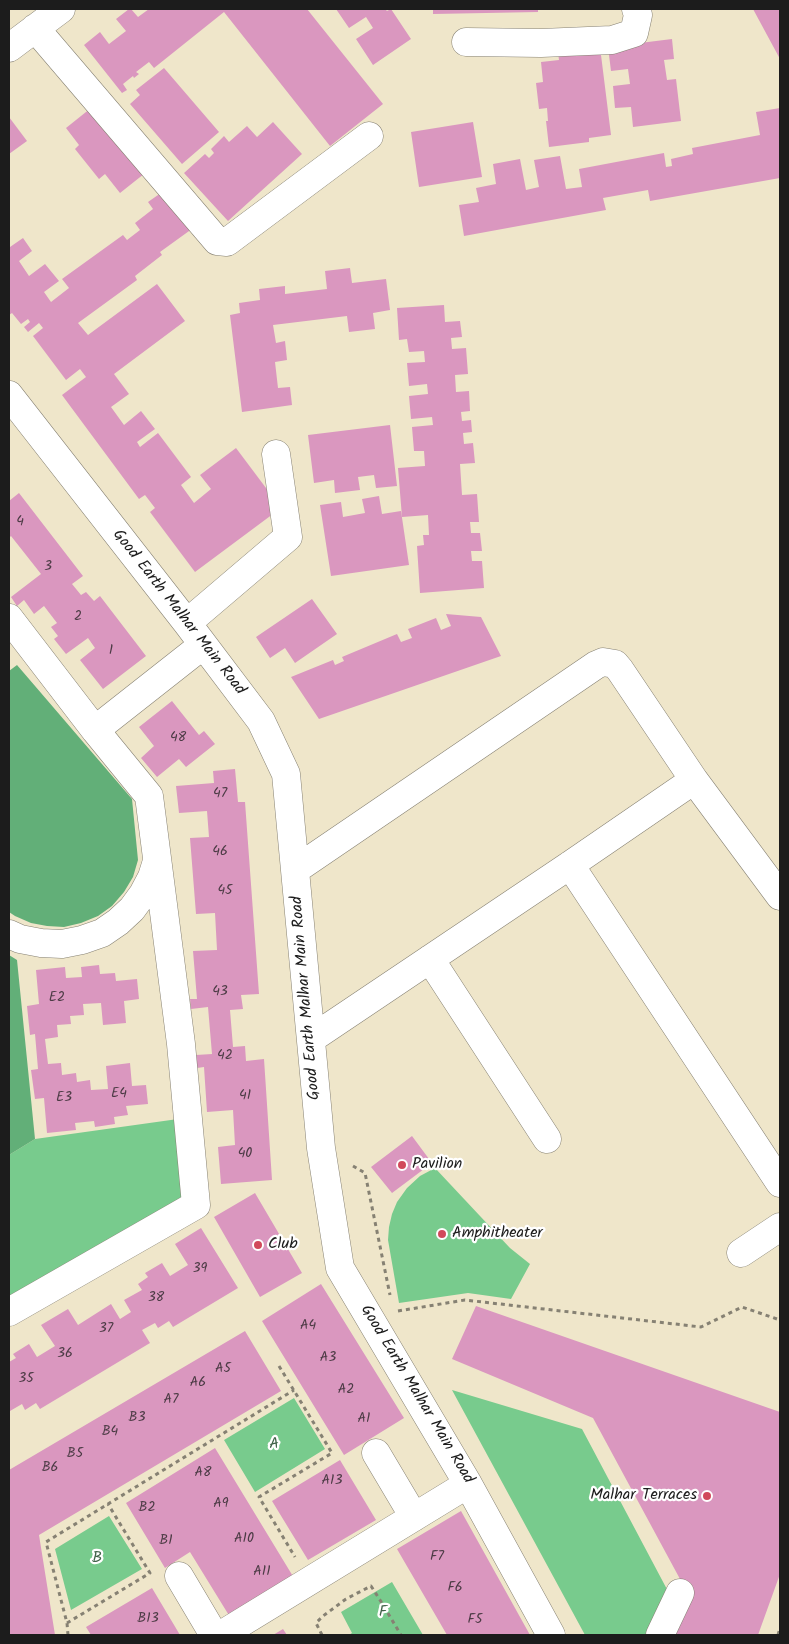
<!DOCTYPE html>
<html>
<head>
<meta charset="utf-8">
<style>
	body { margin:0 }
	#map { position:relative; width:789px; height:1644px; overflow:hidden; background:#efe6ca; font-family:Kalam,sans-serif }
	canvas { display:block }
	.frame { position:absolute; inset:0; border:10px solid #1c1c1c; pointer-events:none }
</style>
</head>
<body>
<div id="map">
<canvas width="789" height="1644"></canvas>
<div class="frame"></div>
</div>
<script>
const ctx = document.querySelector('canvas').getContext('2d');
ctx.lineJoin = 'round';
function fillPath(path, color) {
  ctx.fillStyle = color;
  ctx.fill(path, 'evenodd');
}
function toPath(rows) {
  const path = new Path2D();
  for (const r of rows) {
    path.moveTo(r[0], r[1]);
    for (let i = 2; i < r.length; i += 2) path.lineTo(r[i], r[i + 1]);
  }
  return path;
}
function trace(path, color, width, dash) {
  ctx.strokeStyle = color;
  ctx.lineWidth = width;
  ctx.lineCap = dash ? 'butt' : 'round';
  ctx.setLineDash(dash || []);
  ctx.stroke(path);
}
function label(font, color, halo, rows, align = 'center') {
  ctx.font = font + ' Kalam,sans-serif';
  ctx.lineWidth = 4.5;
  ctx.setLineDash([]);
  ctx.textBaseline = 'middle';
  ctx.strokeStyle = halo;
  ctx.fillStyle = color;
  for (const [text, x, y, turn = 0] of rows) {
    ctx.save();
    ctx.translate(x, y);
    ctx.rotate((+turn || 0) * Math.PI / 180);
    ctx.textAlign = isNaN(turn) ? turn : align;
    if (halo) ctx.strokeText(text, 0, 0);
    ctx.fillText(text, 0, 0);
    ctx.restore();
  }
}
fillPath(toPath([
	[178,1119,189,1195,9,1299,9,1155,35,1139],
	[435,1168,510,1248,530,1264,511,1299,468,1293,399,1303,388,1240,389,1227,392,1214,397,1202,407,1188,420,1176],
	[452,1390,582,1429,670,1595,645,1635,585,1635],
	[294,1398,325,1449,255,1492,224,1440],
	[109,1516,142,1569,71,1610,55,1549],
	[392,1582,423,1635,349,1635,352,1633,341,1612]
]), '#78cb8d');
fillPath(toPath([
	[17,665,132,799,138,860,133,877,124,892,112,906,98,916,81,923,64,927,47,926,31,923,15,916,9,912,9,671],
	[9,955,17,960,35,1139,9,1155]
]), '#62af78');
fillPath(toPath([
	[129,9,131,9,138,17,149,9,307,9,383,104,330,146,224,12,154,68,149,62,136,72,139,74,134,78,133,76,123,84,127,90,122,93,84,45,100,32,109,44,126,31,116,19],
	[336,9,385,9,387,11,391,9,411,39,373,65,356,39,373,28,366,17,349,28],
	[433,9,538,9,538,12,433,14],
	[753,9,780,9,780,59],
	[672,39,674,59,664,60,667,80,676,79,681,121,633,127,631,107,615,108,613,86,630,84,628,69,611,71,608,47],
	[600,47,611,135,589,138,589,142,549,147,546,121,548,121,547,108,539,109,536,83,543,82,541,62,559,60,558,53],
	[164,68,219,132,182,164,130,104,140,95,136,90],
	[96,104,149,170,120,193,105,174,99,179,75,149,79,145,66,128],
	[780,108,780,178,650,201,648,190,603,198,606,210,464,236,459,205,479,202,476,188,496,184,493,164,520,159,526,190,539,187,534,160,560,156,566,189,582,187,579,169,664,153,666,167,672,166,671,159,693,154,692,148,760,135,756,112],
	[9,117,27,141,9,154],
	[273,122,302,154,228,221,184,173,205,154,209,158,214,153,211,149,224,136,229,142,247,126,257,137],
	[473,122,482,177,419,187,411,132],
	[168,188,196,226,160,252,162,255,135,276,137,280,78,323,88,335,157,284,185,321,114,374,129,394,111,407,124,425,141,411,155,429,137,442,140,447,158,433,191,477,181,485,194,503,211,489,200,475,236,448,281,508,195,572,150,512,155,508,145,495,139,499,62,395,86,377,80,369,66,380,33,336,43,328,39,323,28,332,24,327,30,322,28,319,21,324,12,313,9,315,9,245,10,247,23,238,32,251,19,261,29,276,45,264,59,281,44,292,51,302,69,288,62,279,123,235,127,240,140,230,135,223,153,209,148,202],
	[350,268,352,283,386,279,390,310,373,313,375,329,349,332,347,316,273,325,276,343,285,341,287,360,275,362,278,388,290,387,292,405,242,412,230,315,240,313,239,303,260,300,259,289,285,286,285,294,327,289,325,271],
	[444,305,445,322,460,321,462,337,451,338,452,349,466,348,468,374,455,375,456,392,469,391,470,411,461,412,462,421,471,420,472,432,463,433,464,444,473,443,475,463,460,464,462,495,477,494,479,522,470,522,471,533,480,533,482,551,471,551,472,561,482,561,484,588,420,593,417,546,424,545,423,535,429,535,428,515,402,517,398,468,425,466,424,451,414,451,412,427,433,425,432,417,411,419,409,396,428,394,427,384,409,386,407,363,425,362,424,351,409,352,407,339,399,340,397,308],
	[390,425,397,486,376,488,374,475,358,477,360,490,335,493,334,480,314,483,308,435],
	[19,493,83,576,72,584,81,595,86,592,94,601,100,596,146,656,103,689,80,660,95,648,88,638,66,654,54,639,58,636,51,627,57,623,44,606,34,614,24,600,17,606,11,597,41,574,11,536,9,538,9,501],
	[379,496,382,514,401,511,409,565,331,576,320,505,341,502,343,517,365,513,362,499],
	[312,599,337,634,295,663,285,648,270,658,256,637],
	[446,614,481,617,501,656,319,719,291,677,333,660,335,665,344,661,342,657,397,634,401,642,412,638,408,629,436,618,441,630,451,626],
	[172,701,199,735,204,731,215,744,186,767,179,759,157,777,141,758,154,746,139,727],
	[235,769,238,802,245,802,259,994,241,995,243,1009,230,1010,233,1047,245,1046,246,1061,264,1059,272,1180,221,1184,218,1147,235,1145,233,1110,207,1112,204,1067,197,1068,196,1055,212,1054,208,1007,191,1009,190,999,197,999,193,951,217,950,215,913,196,914,190,838,209,837,207,811,179,813,176,786,214,783,213,771],
	[99,965,100,974,115,973,116,981,137,979,139,999,124,1001,126,1023,103,1025,101,1003,83,1004,84,1015,70,1016,71,1024,57,1025,58,1037,45,1039,48,1064,61,1063,62,1075,76,1073,77,1082,90,1080,91,1090,108,1089,106,1066,130,1063,132,1086,146,1085,148,1104,126,1106,128,1115,114,1117,115,1124,95,1127,94,1121,75,1123,76,1130,47,1133,44,1098,35,1099,31,1070,38,1069,35,1034,30,1035,27,1006,39,1004,36,970,65,967,66,978,82,977,81,967],
	[412,1136,432,1163,392,1193,371,1167],
	[255,1193,302,1273,260,1297,214,1217],
	[201,1228,238,1288,173,1327,169,1321,158,1328,155,1323,142,1330,150,1343,40,1409,36,1403,25,1410,22,1404,10,1411,9,1362,16,1358,13,1354,29,1344,37,1357,55,1346,41,1325,68,1309,78,1325,111,1304,120,1319,131,1312,124,1300,142,1290,138,1284,148,1277,145,1273,162,1263,170,1276,188,1265,175,1244],
	[321,1284,404,1418,344,1455,262,1321],
	[476,1306,780,1412,780,1574,758,1635,670,1635,687,1592,593,1418,452,1359],
	[245,1331,281,1391,39,1535,55,1635,9,1635,9,1470],
	[215,1448,294,1578,230,1617,190,1552,165,1568,126,1503],
	[340,1460,376,1520,308,1560,272,1501],
	[461,1511,530,1635,447,1635,397,1549],
	[152,1588,180,1635,91,1635,86,1627],
	[283,1629,287,1635,273,1635]
]), '#da97bf');
const minor = toPath([
	[35,28,217,241,227,242,369,136],
	[466,42,541,43,612,40,634,33,638,15,636,9],
	[9,48,61,9],
	[9,395,187,623,261,721,286,774,321,1148,340,1268,468,1484,551,1635],
	[9,618,95,730,149,796,181,1044,196,1205,9,1312],
	[187,623,288,537,276,454],
	[95,730,203,645],
	[570,865,780,1183],
	[295,870,596,665,603,662,615,664,620,670,694,780,780,896],
	[9,934,20,939,41,943,62,944,82,940,102,933,118,922,132,909,143,894,152,877,157,861],
	[430,959,547,1139],
	[311,1039,570,865,694,780],
	[741,1253,780,1227],
	[376,1453,414,1517],
	[179,1576,214,1635],
	[221,1635,468,1484],
	[660,1635,680,1593]
]);
trace(minor, '#868173', 29);
trace(toPath([
	[353,1166,365,1173,390,1295],
	[398,1311,465,1300,701,1327,742,1307,780,1320],
	[279,1366,332,1453,259,1497,295,1557],
	[67,1623,150,1573,108,1504],
	[68,1635,67,1623,46,1542,294,1390],
	[322,1635,316,1623,323,1616,346,1599,371,1586,380,1600,401,1635],
	[778,1635,780,1628]
]), '#868173', 3, [4, 4]);
trace(minor, '#fff', 28);
for (const [x, y, r, color] of [
	[402,1165,5,"#d1495b"],
	[442,1234,5,"#d1495b"],
	[258,1245,5,"#d1495b"],
	[707,1496,5,"#d1495b"]
]) {
  const dot = new Path2D();
  dot.arc(x, y, r, 0, 2 * Math.PI);
  ctx.fillStyle = color;
  ctx.fill(dot);
  trace(dot, '#fff', 2);
}
label('14px', '#4c3b45', null, [
	["4",20,523],
	["3",48,568],
	["2",78,618],
	["1",111,652],
	["48",178,739],
	["47",220,795],
	["46",220,853],
	["45",225,892],
	["43",220,993],
	["E2",57,999],
	["42",225,1057],
	["E4",119,1095],
	["41",245,1097],
	["E3",64,1099],
	["40",245,1155],
	["39",200,1270],
	["38",156,1299],
	["A4",308,1327],
	["37",106,1330],
	["36",65,1355],
	["A3",328,1359],
	["A5",223,1370],
	["35",26,1380],
	["A6",198,1384],
	["A2",346,1391],
	["A7",171,1401],
	["B3",137,1419],
	["A1",364,1420],
	["B4",110,1433],
	["B5",75,1455],
	["B6",50,1469],
	["A8",203,1474],
	["A13",332,1482],
	["A9",221,1505],
	["B2",147,1509],
	["A10",244,1540],
	["B1",166,1542],
	["F7",437,1558],
	["A11",262,1573],
	["F6",455,1589],
	["B13",148,1620],
	["F5",475,1621]
]);
label('16px', '#1c1c1c', '#fff', [
	["Good Earth Malhar Main Road",178,613,52],
	["Good Earth Malhar Main Road",307,998,-95],
	["Good Earth Malhar Main Road",416,1395,59]
]);
label('16px', '#1c1c1c', '#fff', [
	["Pavilion",412,1165],
	["Amphitheater",452,1234],
	["Club",268,1245],
	["Malhar Terraces",697,1496,"right"]
], 'left');
label('16px', '#416249', '#fff', [
	["A",274,1445],
	["B",97,1559],
	["F",383,1613]
]);
</script>
</body>
</html>
